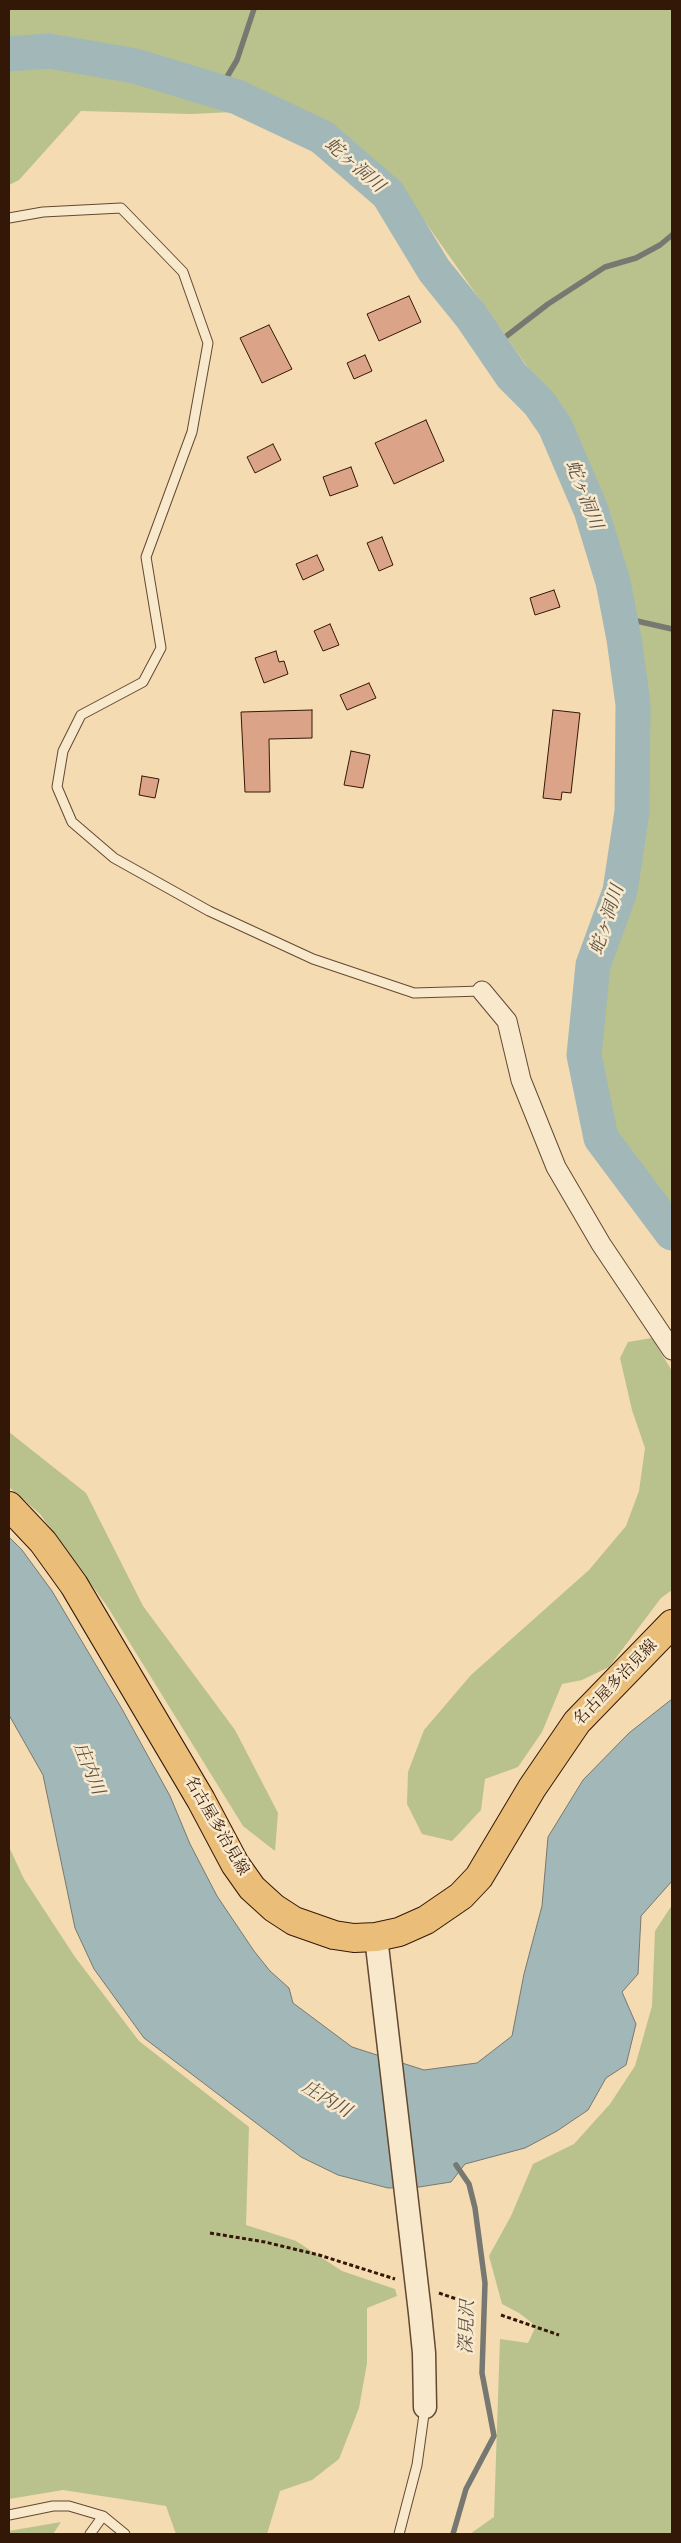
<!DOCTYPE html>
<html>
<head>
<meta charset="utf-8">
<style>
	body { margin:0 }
	#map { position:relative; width:681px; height:2543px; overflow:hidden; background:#f4dbb1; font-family:"Libre Bodoni",serif }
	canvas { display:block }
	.frame { position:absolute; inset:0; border:10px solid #341807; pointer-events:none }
</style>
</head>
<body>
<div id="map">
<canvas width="681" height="2543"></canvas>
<div class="frame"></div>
</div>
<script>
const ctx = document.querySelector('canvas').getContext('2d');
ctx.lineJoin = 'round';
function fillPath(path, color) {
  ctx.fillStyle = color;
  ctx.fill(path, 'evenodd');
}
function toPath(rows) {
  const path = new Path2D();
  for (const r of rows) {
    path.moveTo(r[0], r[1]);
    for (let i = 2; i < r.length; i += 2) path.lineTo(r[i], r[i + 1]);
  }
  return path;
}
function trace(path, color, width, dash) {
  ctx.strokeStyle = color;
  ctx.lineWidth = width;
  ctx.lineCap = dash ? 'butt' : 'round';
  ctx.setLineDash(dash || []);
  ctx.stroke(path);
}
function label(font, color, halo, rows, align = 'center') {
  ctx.font = font + ' "Libre Bodoni","Noto Serif JP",serif';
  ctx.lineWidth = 5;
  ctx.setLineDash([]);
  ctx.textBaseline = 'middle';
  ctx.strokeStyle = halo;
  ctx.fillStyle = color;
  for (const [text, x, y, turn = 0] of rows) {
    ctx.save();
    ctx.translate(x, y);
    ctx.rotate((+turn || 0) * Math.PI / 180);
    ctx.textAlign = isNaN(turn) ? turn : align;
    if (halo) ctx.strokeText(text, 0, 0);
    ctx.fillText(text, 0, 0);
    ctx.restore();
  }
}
fillPath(toPath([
	[9,9,672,9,672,1216,640,1179,613,1138,600,1075,596,1002,637,873,642,719,625,575,572,430,397,182,293,109,192,114,81,111,19,180,9,185],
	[652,1338,672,1371,672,1590,661,1598,609,1667,582,1680,562,1684,542,1732,518,1767,485,1779,481,1810,452,1841,422,1834,407,1804,408,1772,424,1730,471,1675,589,1570,626,1526,639,1491,645,1448,632,1410,620,1358,628,1342],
	[9,1432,86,1493,143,1606,235,1730,278,1813,275,1851,243,1826,107,1606,40,1514,9,1487],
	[9,1847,24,1879,75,1957,139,2041,249,2127,246,2225,296,2241,342,2271,395,2289,397,2296,367,2308,367,2363,359,2408,339,2459,312,2480,280,2491,267,2534,176,2534,166,2506,63,2490,9,2499],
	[672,1905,672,2534,470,2534,494,2517,500,2339,528,2343,536,2326,519,2313,502,2304,489,2256,511,2216,533,2164,574,2144,610,2104,635,2066,652,2006,655,1931],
	[61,2522,53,2534,9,2534,9,2531]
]), '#b9c18d');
const water = toPath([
	[9,1537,22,1550,52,1591,122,1709,170,1796,190,1844,217,1896,254,1951,270,1971,289,1988,293,2003,352,2047,424,2070,477,2063,512,2036,524,1974,542,1906,548,1837,583,1780,629,1733,672,1699,672,1881,641,1916,638,1974,622,1992,636,2024,626,2065,606,2078,588,2110,557,2131,525,2148,465,2164,451,2182,419,2187,388,2188,338,2175,301,2157,144,2038,94,1969,75,1928,43,1775,9,1715,9,1537]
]);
fillPath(water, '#a2b8b8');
trace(water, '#767871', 1);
trace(toPath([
	[218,92,237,60,254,9],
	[491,348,548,304,605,267,636,258,660,245,672,235],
	[621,622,637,621,672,629],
	[453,2534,466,2489,494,2436,482,2373,485,2283,475,2208,469,2184,456,2165]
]), '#767871', 5.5);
trace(toPath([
	[9,54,49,51,135,66,237,97,322,137,388,194,434,270,471,316,512,376,539,403,555,426,591,510,613,582,624,639,633,704,632,812,620,891,593,965,584,1055,601,1138,672,1233]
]), '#a2b8b8', 35);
const building = toPath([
	[409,296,421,322,379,341,367,314,409,296],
	[269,325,292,369,262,383,240,338,269,325],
	[365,355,372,371,354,379,347,363,365,355],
	[426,420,444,461,394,484,375,443,426,420],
	[273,444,281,460,255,473,247,457,273,444],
	[351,467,358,486,330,496,323,477,351,467],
	[382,537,393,565,379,571,367,543,382,537],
	[317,555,324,570,303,580,296,564,317,555],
	[554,590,560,607,535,615,530,598,554,590],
	[330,624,339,645,323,651,314,631,330,624],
	[276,651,279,662,284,661,288,674,264,683,255,658,276,651],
	[369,683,376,698,347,710,340,695,369,683],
	[312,710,312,738,269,739,270,792,245,792,241,712,312,710],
	[553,710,580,713,571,793,562,792,561,800,543,798,553,710],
	[351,751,370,755,363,788,344,785,351,751],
	[142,776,159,779,155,798,139,795,142,776]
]);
fillPath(building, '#dba387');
trace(building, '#341807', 1);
const service = toPath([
	[9,218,43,212,121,208,183,272,208,343,192,432,146,557,161,648,143,682,81,715,63,751,57,787,72,822,114,858,209,911,313,959,414,993,482,991],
	[9,2515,53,2506,69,2506,103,2516,125,2534],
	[90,2534,103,2516],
	[399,2534,417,2465,425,2407]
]);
const minor = toPath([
	[482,991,507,1021,521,1080,556,1167,601,1244,672,1350]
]);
const tertiary = toPath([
	[376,1937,420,2313,424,2353,425,2407]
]);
const primary = toPath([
	[9,1506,43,1542,74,1585,201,1800,235,1864,252,1888,274,1908,294,1921,334,1935,354,1938,376,1937,399,1932,426,1920,461,1896,479,1877,532,1788,577,1722,672,1624]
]);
trace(service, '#644932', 11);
trace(minor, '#644932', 21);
trace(tertiary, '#644932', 25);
trace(primary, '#341807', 30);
trace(toPath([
	[210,2233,265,2242,319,2255,395,2279],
	[439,2293,471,2304],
	[501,2315,559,2335]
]), '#341807', 3, [4, 2.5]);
trace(service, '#f8e8cc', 9);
trace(minor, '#f8e8cc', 19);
trace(tertiary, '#f8e8cc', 22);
trace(primary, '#eabe78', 28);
label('16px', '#341807', '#f8e8cc', [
	["名古屋多治見線",616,1683,-46],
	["名古屋多治見線",216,1826,60]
]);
label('italic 18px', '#5a5045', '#f8e8cc', [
	["蛇ヶ洞川",354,166,41],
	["蛇ヶ洞川",583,495,69],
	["蛇ヶ洞川",608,920,-72],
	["庄内川",88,1769,68],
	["庄内川",326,2100,31],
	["深見沢",468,2327,-88]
]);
</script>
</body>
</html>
